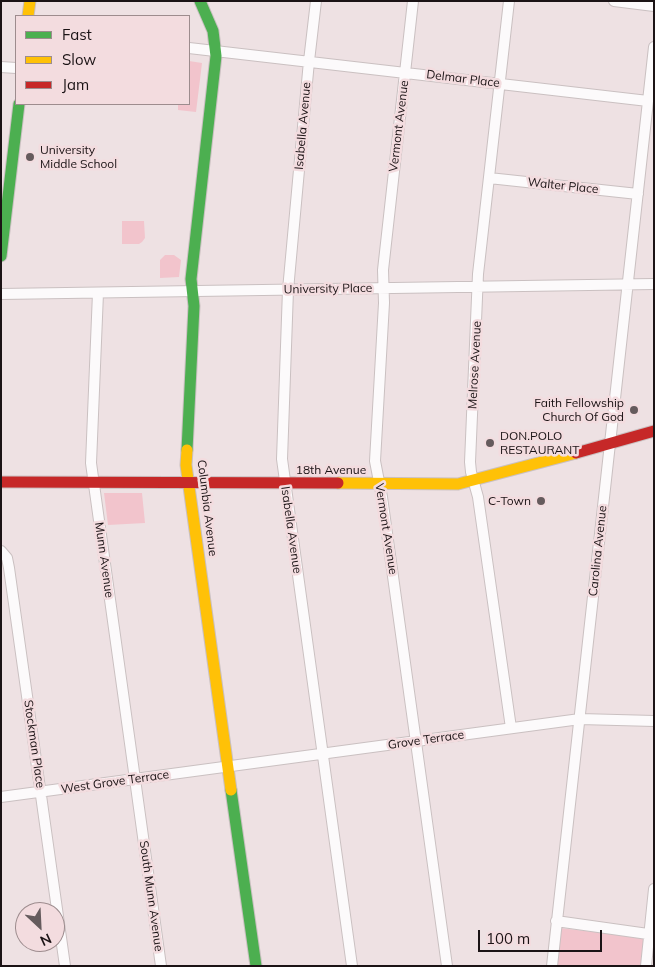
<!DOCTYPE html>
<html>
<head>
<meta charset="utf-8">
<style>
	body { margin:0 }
	#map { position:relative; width:655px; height:967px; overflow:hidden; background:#eee1e3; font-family:Mulish,sans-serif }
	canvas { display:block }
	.frame { position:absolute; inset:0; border:2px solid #1b1315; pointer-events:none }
	.legend { position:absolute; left:15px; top:15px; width:175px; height:90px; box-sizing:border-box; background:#f3dcdf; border:1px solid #9d8c8e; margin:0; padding:6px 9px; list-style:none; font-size:15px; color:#1b1315 }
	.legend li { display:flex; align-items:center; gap:10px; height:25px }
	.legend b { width:25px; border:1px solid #9d8c8e }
	.north { position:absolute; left:15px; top:902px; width:50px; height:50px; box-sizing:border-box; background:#f3dcdf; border:1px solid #9d8c8e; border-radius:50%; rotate:155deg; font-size:14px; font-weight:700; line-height:20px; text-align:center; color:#1b1315 }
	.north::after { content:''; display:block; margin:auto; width:18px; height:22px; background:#655b5d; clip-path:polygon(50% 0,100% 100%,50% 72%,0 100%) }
	.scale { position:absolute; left:478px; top:930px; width:124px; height:22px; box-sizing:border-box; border:2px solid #1b1315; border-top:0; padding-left:6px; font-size:15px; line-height:18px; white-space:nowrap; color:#1b1315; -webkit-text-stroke:4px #f3dcdf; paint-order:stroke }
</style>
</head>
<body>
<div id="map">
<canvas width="655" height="967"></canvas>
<div class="frame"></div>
<ul class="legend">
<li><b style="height:6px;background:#4caf50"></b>Fast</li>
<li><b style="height:6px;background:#ffc107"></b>Slow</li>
<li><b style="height:6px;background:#c62828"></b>Jam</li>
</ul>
<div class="north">N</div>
<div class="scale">100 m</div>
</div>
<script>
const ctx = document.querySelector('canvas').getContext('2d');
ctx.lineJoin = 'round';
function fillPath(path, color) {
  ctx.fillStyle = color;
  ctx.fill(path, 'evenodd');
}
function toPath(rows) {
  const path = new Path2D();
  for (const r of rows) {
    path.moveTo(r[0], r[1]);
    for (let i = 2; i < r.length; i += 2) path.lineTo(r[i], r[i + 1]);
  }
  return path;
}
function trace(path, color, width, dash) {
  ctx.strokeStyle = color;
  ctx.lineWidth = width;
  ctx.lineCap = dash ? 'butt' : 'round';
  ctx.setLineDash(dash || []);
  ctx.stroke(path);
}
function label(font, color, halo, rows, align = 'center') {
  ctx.font = font + ' Mulish,sans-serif';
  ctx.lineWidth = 5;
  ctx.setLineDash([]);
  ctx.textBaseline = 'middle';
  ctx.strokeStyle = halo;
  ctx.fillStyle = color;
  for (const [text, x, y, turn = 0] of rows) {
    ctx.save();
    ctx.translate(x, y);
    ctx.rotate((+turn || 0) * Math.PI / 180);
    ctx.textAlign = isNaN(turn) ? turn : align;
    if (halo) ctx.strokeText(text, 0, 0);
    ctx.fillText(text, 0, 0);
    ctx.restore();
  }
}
fillPath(toPath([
	[189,61,202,63,196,112,178,110,178,104,189,104],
	[122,221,144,221,145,238,142,242,139,244,122,244],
	[165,255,174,255,181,260,179,277,160,278,160,260],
	[104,493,142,493,145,523,108,525],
	[559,928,648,938,644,966,555,966]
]), '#f2c4cc');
const street = toPath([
	[316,1,309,61,288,290,282,459,352,966],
	[413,1,383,270,384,303,375,461,382,497,447,966],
	[509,1,478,274,470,462,471,472,478,497,511,728],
	[614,1,654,6],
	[189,48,648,101],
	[1,67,16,68],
	[489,178,638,194],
	[98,293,91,463,161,966],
	[1,294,654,284],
	[1,551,7,558,9,568,65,966],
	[1,797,580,719,654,721],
	[556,921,648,934],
	[552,966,654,47],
	[646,966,654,889]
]);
const fast = toPath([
	[1,256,19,104],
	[187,450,194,306,191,279,216,56,213,31,200,1],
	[231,790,256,966]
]);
const slow = toPath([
	[28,16,30,1],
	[187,450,186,465,231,790],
	[338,483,458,484,576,453]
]);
const jam = toPath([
	[576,453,654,431],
	[1,482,338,483]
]);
trace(street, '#cac0c1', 12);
trace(fast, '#cac0c1', 13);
trace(slow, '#cac0c1', 13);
trace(jam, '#cac0c1', 13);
trace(street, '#fcfafb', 10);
trace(fast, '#4caf50', 11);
trace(slow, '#ffc107', 11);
trace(jam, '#c62828', 11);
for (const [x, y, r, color] of [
	[30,157,5,"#655b5d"],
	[634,410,5,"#655b5d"],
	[490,443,5,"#655b5d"],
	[541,501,5,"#655b5d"]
]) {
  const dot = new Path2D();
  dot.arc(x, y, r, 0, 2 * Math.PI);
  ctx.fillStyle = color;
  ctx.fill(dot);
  trace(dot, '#f3dcdf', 2);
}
label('12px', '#1b1315', '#f3dcdf', [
	["Delmar Place",463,79,7],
	["Isabella Avenue",303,126,-85],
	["Vermont Avenue",399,126,-83],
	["Walter Place",563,186,6],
	["University Place",328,289,-1],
	["Melrose Avenue",475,365,-87],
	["18th Avenue",331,470],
	["Columbia Avenue",207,508,83],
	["Vermont Avenue",386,529,81],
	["Isabella Avenue",291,530,82],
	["Carolina Avenue",598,551,-84],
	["Munn Avenue",104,560,82],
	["Grove Terrace",426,740,-8],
	["Stockman Place",34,744,82],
	["West Grove Terrace",115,782,-8],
	["South Munn Avenue",151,896,82]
]);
label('12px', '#1b1315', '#f3dcdf', [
	["University",40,150],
	["Middle School",40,164],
	["Faith Fellowship",624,403,"right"],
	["Church Of God",624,417,"right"],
	["DON.POLO",500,436],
	["RESTAURANT",500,450],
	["C-Town",531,501,"right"]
], 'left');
</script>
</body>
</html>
